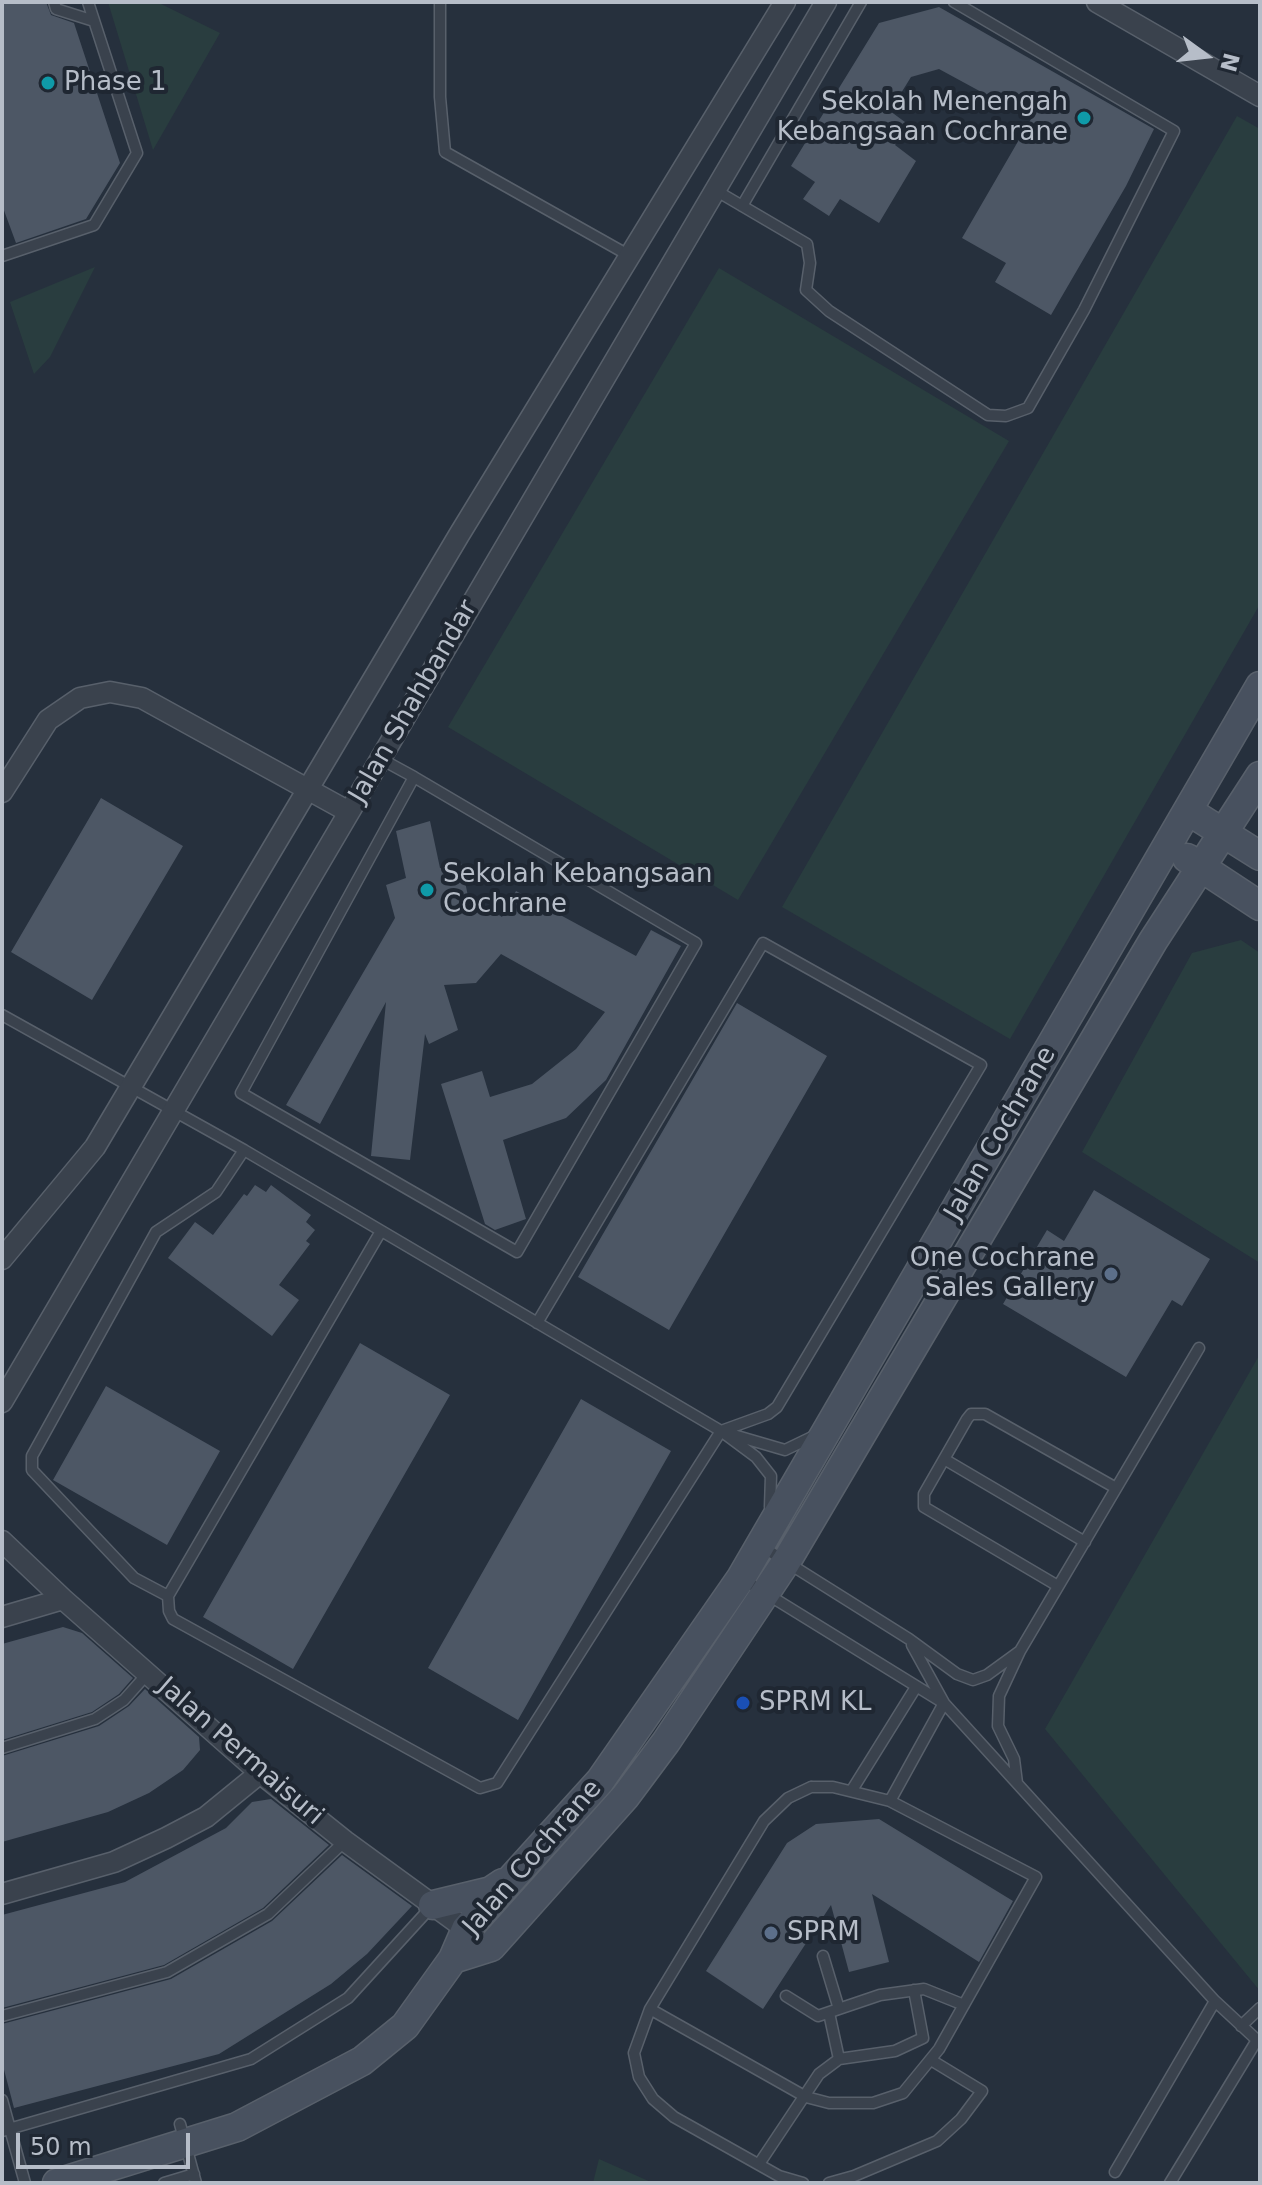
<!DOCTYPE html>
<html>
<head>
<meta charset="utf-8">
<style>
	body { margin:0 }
	#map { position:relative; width:1262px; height:2185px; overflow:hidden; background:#26303d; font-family:"DejaVu Sans",sans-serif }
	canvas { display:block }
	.frame { position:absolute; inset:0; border:4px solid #b6bdc8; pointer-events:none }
	.north { position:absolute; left:1166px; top:16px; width:80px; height:80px; -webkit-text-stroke:6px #1f2732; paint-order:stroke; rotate:105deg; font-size:22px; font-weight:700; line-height:32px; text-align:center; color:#b6bdc8 }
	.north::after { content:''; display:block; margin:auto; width:28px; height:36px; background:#b6bdc8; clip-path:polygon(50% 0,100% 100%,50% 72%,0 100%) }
	.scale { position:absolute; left:16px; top:2133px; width:174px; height:36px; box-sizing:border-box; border:4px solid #b6bdc8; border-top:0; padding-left:10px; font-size:24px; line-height:28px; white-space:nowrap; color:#b6bdc8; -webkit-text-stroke:6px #1f2732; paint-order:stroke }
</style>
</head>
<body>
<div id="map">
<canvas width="1262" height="2185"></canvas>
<div class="frame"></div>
<div class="north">N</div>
<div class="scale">50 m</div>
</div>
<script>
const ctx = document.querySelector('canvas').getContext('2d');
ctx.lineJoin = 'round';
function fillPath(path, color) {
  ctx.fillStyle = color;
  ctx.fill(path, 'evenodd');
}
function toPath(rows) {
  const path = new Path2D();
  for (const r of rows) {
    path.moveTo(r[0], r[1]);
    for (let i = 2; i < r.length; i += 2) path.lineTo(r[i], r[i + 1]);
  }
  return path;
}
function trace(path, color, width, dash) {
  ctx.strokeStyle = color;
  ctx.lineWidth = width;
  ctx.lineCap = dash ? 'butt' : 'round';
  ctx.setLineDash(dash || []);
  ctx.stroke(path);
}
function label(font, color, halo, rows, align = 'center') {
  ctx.font = font + ' "DejaVu Sans",sans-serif';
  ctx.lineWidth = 8;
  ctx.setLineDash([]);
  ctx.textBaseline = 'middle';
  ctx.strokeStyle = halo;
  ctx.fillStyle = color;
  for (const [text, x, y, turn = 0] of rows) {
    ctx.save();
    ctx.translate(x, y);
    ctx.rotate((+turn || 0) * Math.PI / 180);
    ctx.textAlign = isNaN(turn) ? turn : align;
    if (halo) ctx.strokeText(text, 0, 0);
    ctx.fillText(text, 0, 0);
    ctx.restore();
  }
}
fillPath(toPath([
	[108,2,157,2,220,33,153,150],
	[1237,116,1260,129,1260,604,1010,1039,782,907],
	[95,267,50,357,34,374,10,302],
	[719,268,1009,441,738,900,448,727],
	[1241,940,1260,953,1260,1263,1082,1152,1192,953],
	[1260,1354,1260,1991,1045,1729],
	[599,2159,653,2183,593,2183]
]), '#293d3f');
fillPath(toPath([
	[2,2,46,2,51,15,74,23,120,163,86,219,16,243,2,205],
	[939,7,1154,129,1126,186,1051,315,995,282,1006,263,962,238,1031,119,939,69,911,77,890,111,909,125,895,145,916,161,879,223,840,199,829,216,803,199,815,182,791,166,879,23],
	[101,798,183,846,92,1000,11,952],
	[430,821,440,868,461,863,468,896,502,917,516,891,636,956,651,930,681,946,606,1080,566,1118,503,1140,526,1219,495,1230,485,1224,441,1084,482,1071,490,1097,532,1084,576,1049,605,1012,501,954,476,983,444,985,458,1030,429,1044,425,1034,410,1160,371,1156,386,1002,320,1124,286,1105,395,918,386,885,406,878,396,831],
	[737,1003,827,1056,669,1330,578,1277],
	[255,1185,266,1192,271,1185,311,1215,306,1222,315,1230,306,1241,310,1244,279,1285,299,1300,272,1336,168,1258,195,1222,213,1235,244,1194,247,1196],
	[1094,1190,1210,1259,1182,1306,1172,1300,1126,1377,1003,1304,1047,1230,1064,1241],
	[360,1343,450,1395,293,1669,203,1617],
	[106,1386,220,1451,167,1545,53,1480],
	[581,1399,671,1451,518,1720,428,1668],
	[63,1627,82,1633,133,1678,119,1694,92,1712,2,1740,2,1644],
	[145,1689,199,1737,200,1750,183,1770,149,1793,108,1812,2,1842,2,1756,99,1726,129,1706],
	[271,1799,329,1845,263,1908,164,1965,2,2008,2,1915,125,1882,226,1828,252,1802],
	[879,1819,1013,1901,979,1962,872,1894,889,1962,849,1972,831,1905,763,2009,706,1971,787,1843,816,1824],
	[342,1855,412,1906,367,1954,331,1984,219,2054,14,2108,2,2062,2,2024,171,1979,272,1921]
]), '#4d5765');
const lane = toPath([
	[54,2,56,9,94,21],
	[440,2,440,97,445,152,630,256],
	[715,190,807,244,810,263,806,290,829,311,988,415,1006,416,1028,408,1084,310,1174,131,954,2],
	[742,206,861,2],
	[2,256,94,225,137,153,88,2],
	[381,759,414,777,696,943,517,1252,241,1093,414,777],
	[2,1015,244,1150,721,1431,756,1457,771,1476,770,1507],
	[381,1231,168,1596,169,1611,173,1619,480,1788,497,1783,721,1431,768,1414,777,1407,981,1065,763,943,537,1323],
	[730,1434,785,1450,812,1437],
	[944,1459,1085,1542],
	[761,1546,909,1639,957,1674,973,1680,987,1675,1020,1651],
	[741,1578,942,1702],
	[1058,1586,924,1507,924,1494,967,1419,971,1414,985,1414,1116,1488],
	[168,1596,134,1578,32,1470,32,1456,156,1232,216,1192,244,1150],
	[912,1645,944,1703,1215,2001,1115,2172],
	[2,1748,95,1719,124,1700,148,1673],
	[1017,1783,1014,1759,998,1726,999,1696,1020,1651,1199,1348],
	[811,1787,833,1787,890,1801,1036,1877,939,2049,903,2093,873,2103,829,2103,806,2097,650,2009,764,1821,788,1798,811,1787],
	[852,1790,916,1687],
	[890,1801,944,1703],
	[823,1956,839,2009],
	[786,1996,818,2016,880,1995,924,1989,964,2005],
	[650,2009,634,2053,639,2077,653,2099,674,2117,779,2176,803,2183],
	[829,2013,839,2059,895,2051,923,2038,914,1990],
	[2,2016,167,1972,268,1914,345,1841],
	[1241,2026,1260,2008],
	[2,2100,25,2183],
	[180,2124,196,2183],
	[2,2131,251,2059,348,1998,432,1906],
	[759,2164,819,2074,839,2059],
	[164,2183,194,2174],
	[829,2183,854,2176,937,2141,961,2119,982,2091,931,2060],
	[1170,2183,1257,2040,1215,2001]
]);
const street = toPath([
	[1097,2,1260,96],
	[2,792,48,720,80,698,110,692,142,698,349,812],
	[2,1259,95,1147,459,535,785,2],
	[2,1402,826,2],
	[2,1541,63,1599,260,1773,345,1841,474,1935],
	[2,1617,63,1599],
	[2,1894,114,1862,166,1838,206,1817,260,1773]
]);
const secondary = toPath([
	[1190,812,1260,856],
	[1187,858,1260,906],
	[433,1905,491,1891,503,1883],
	[453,1959,491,1947,625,1797,666,1742,786,1562,1153,941,1260,776],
	[57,2183,237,2127,362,2061,405,2026,453,1959,466,1929,600,1781,741,1578,1260,686]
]);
trace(lane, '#58606b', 13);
trace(street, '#58606b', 23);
trace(secondary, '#58606b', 31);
trace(lane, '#3a424d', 10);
trace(street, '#3a424d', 20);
trace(secondary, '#48515f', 28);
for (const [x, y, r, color] of [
	[48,83,8,"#0f9aa8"],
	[1084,118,8,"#0f9aa8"],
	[427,890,8,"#0f9aa8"],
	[1111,1274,8,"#5c6f8a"],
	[743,1703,8,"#1a4fb4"],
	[771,1933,8,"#5c6f8a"]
]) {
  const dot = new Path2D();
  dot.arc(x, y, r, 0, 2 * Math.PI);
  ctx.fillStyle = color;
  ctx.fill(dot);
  trace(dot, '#1f2732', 3);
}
label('26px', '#b6bdc8', '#1f2732', [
	["Phase 1",64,83],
	["Sekolah Menengah",1068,103,"right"],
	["Kebangsaan Cochrane",1068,133,"right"],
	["Sekolah Kebangsaan",443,875],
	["Cochrane",443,905],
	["One Cochrane",1095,1259,"right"],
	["Sales Gallery",1095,1289,"right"],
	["SPRM KL",759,1703],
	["SPRM",787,1933]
], 'left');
label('26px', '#b6bdc8', '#1f2732', [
	["Jalan Shahbandar",414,702,-60],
	["Jalan Cochrane",1001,1134,-60],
	["Jalan Permaisuri",240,1752,41],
	["Jalan Cochrane",533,1858,-49]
]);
</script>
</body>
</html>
